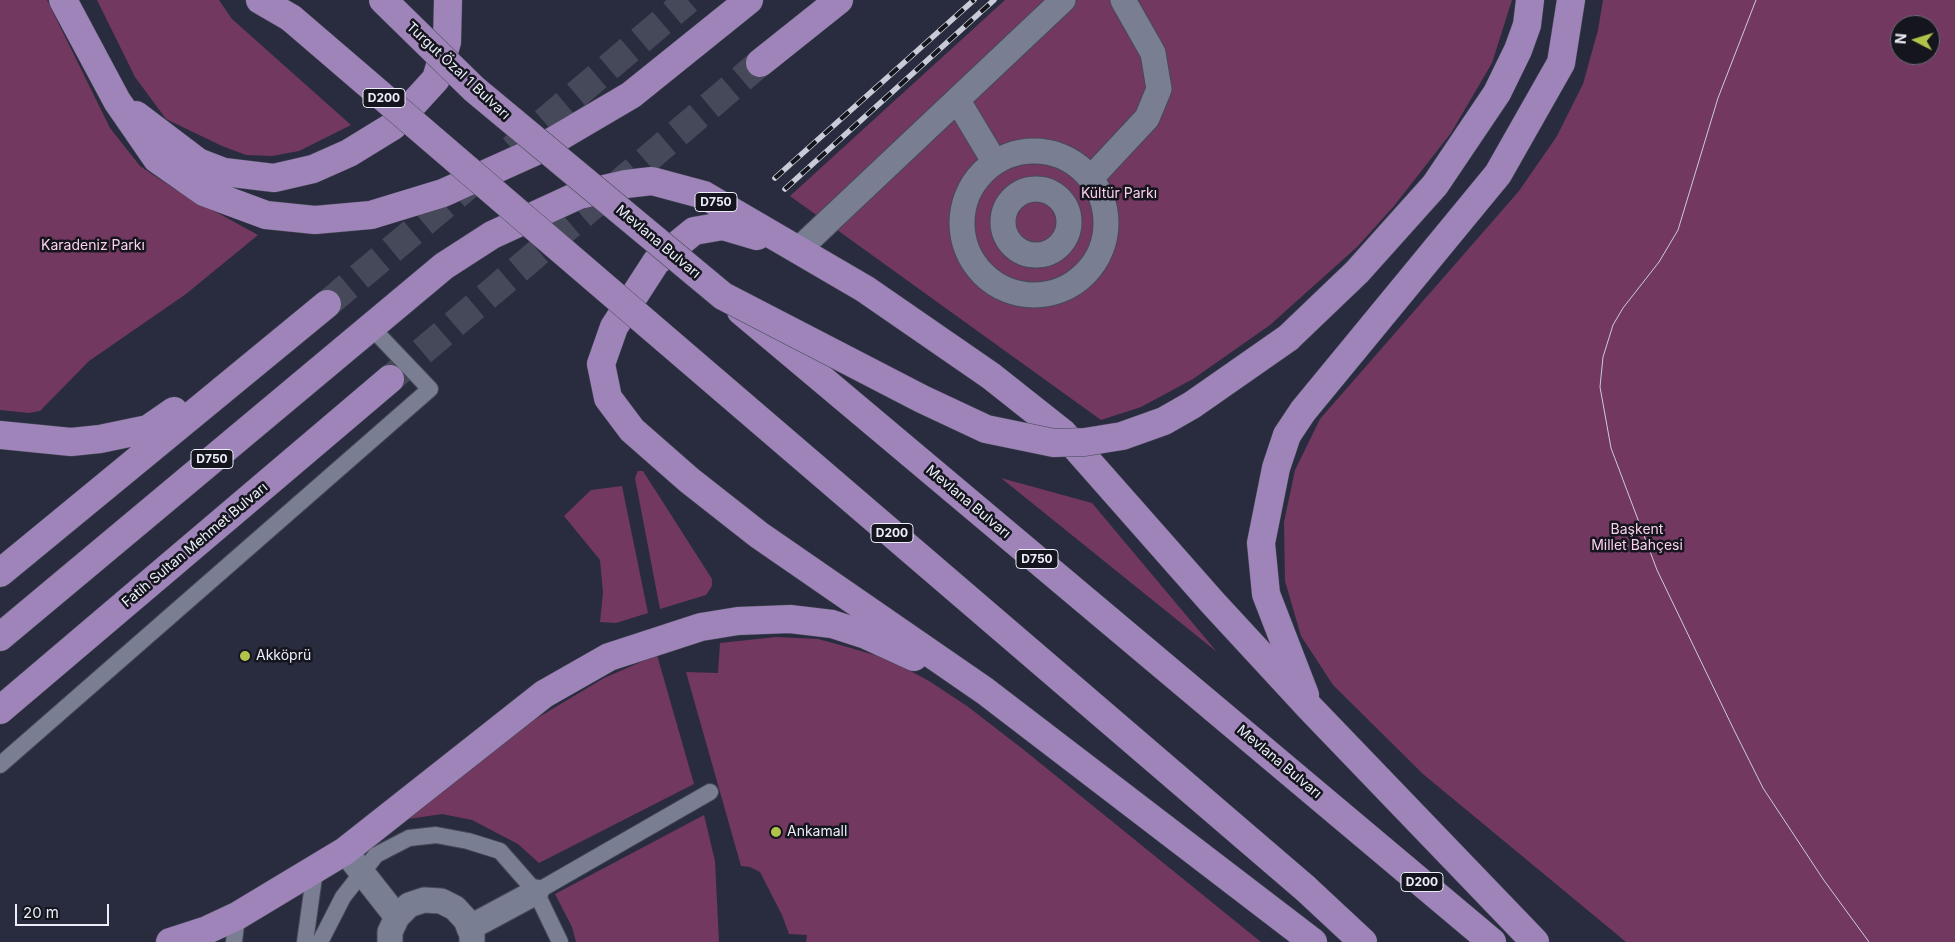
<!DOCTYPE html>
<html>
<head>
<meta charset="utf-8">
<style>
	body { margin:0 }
	#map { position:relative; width:1955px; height:942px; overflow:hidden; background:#292c3e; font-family:Inter,sans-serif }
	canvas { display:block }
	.north { position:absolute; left:1890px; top:15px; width:50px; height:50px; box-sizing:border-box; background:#14151d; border:1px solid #6a6c75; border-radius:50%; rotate:275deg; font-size:14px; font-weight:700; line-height:20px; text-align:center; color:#eceffa }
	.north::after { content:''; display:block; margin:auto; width:18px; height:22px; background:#b2c34c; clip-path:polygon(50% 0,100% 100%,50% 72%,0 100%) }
	.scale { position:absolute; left:15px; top:904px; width:94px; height:22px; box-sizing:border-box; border:2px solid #eceffa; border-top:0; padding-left:6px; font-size:15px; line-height:18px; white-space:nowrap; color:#eceffa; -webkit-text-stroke:4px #14151d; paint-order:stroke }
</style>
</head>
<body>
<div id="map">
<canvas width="1955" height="942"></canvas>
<div class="north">N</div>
<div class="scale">20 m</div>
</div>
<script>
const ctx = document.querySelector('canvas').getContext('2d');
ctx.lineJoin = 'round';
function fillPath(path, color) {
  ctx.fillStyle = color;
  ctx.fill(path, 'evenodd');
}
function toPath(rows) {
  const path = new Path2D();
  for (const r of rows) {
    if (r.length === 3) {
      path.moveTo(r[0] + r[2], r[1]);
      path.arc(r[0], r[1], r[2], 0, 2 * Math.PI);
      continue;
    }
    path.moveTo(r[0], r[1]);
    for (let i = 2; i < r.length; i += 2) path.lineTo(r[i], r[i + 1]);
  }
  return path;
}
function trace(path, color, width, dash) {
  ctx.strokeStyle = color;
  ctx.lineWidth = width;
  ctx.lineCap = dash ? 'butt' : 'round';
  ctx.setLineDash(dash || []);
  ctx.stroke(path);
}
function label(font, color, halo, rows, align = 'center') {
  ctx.font = font + ' Inter,sans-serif';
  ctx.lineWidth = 5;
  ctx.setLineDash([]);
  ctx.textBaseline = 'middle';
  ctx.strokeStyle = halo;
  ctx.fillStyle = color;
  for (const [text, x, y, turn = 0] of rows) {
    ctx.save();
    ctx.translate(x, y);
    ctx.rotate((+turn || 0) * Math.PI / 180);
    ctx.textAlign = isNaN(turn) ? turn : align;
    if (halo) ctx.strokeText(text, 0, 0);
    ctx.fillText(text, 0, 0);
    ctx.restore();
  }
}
fillPath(toPath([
	[0,0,47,0,110,128,140,166,176,190,258,235,186,294,89,361,40,411,29,413,0,410],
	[97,0,219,0,232,19,351,125,299,151,272,156,246,155,222,146,166,119,135,77],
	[1005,0,1512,0,1492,63,1451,133,1394,206,1357,247,1270,325,1193,379,1141,407,1101,420,790,196],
	[1603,0,1955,0,1955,942,1626,942,1423,774,1333,685,1301,636,1285,581,1284,522,1295,470,1320,419,1519,191,1557,136,1583,84,1598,30],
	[1900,25,1930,25,1930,55,1900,55],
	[638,471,643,471,712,579,712,586,706,595,660,609,635,478],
	[1001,478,1092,503,1217,652],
	[622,486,648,613,616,623,600,622,603,593,600,560,564,516,591,490],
	[776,637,818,639,851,648,888,659,929,681,967,706,1024,750,1261,942,806,942,807,935,789,934,782,915,760,872,750,867,741,866,686,672,718,673,720,643],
	[657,655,694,784,539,863,518,844,472,820,442,814,408,819,509,735,604,678],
	[704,815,715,861,719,942,576,942,572,927,555,894]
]), '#723860');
trace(toPath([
	[512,149,688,0],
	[327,304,471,183],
	[390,379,760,63]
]), '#46495a', 28, [28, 14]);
const service = toPath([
	[0,765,430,389,370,326],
	[536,892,710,792],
	[234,942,237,916],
	[305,942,315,870],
	[320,942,343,897,376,855,409,838,436,835,468,841,500,851,536,892,560,942]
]);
const pedestrian = toPath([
	[958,101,994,161],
	[1034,223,72],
	[1091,178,1147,118,1159,89,1153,53,1123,0],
	[1036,222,33],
	[798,250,1063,0],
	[345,851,397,917],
	[469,928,536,892],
	[390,942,390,932,397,917,409,905,424,900,441,901,455,908,466,920,472,935,472,942]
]);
const trunk = toPath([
	[63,0,117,101,157,159,204,192,266,215,315,220,371,215,443,193,534,152,631,95,749,0],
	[260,0,291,18],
	[760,63,839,0],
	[136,115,198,162,224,172,274,178,313,169,349,153,393,126,436,79,447,42,448,0],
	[757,236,723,226,694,231,656,262,614,327,601,364,608,398,632,430,689,480,759,535,985,691,1313,942],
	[741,311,1492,942],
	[1288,338,1357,272,1435,185,1497,93,1518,50,1527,25,1530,0],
	[0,435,71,442,100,439,148,429,174,411],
	[0,573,327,304],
	[0,637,444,266,492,235,579,195,626,184,652,181,704,195,865,289,991,376,1063,433,1213,603,1310,708,1535,942],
	[1305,695,1266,594,1261,543,1276,468,1287,435,1303,411,1498,174,1561,63,1571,0],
	[0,710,390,379],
	[1305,888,1363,942],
	[170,942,207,930,237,916,345,851,544,694,609,657,701,627,738,621,790,619,832,624,866,635,914,657]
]);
trace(service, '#464957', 18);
trace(pedestrian, '#464957', 27);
trace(trunk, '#464957', 29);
trace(service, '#7a7e93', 16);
trace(pedestrian, '#7a7e93', 25);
trace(trunk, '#9e84b8', 28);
trace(toPath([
	[1756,0,1718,98,1678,230,1659,262,1623,308,1613,325,1603,357,1600,387,1611,448,1657,570,1733,728,1763,788,1823,879,1869,942]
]), '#c9ccd8', 1);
const rail = toPath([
	[775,178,974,0],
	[785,189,994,0]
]);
trace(rail, '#c9ccd8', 5.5);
trace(rail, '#14151d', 4, [11]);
const trunkBridge = toPath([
	[383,0,474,89,723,296,922,399,986,429,1054,443,1085,442,1122,436,1164,421,1192,405,1288,338],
	[291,18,1305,888]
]);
trace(trunkBridge, '#464957', 29, []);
trace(trunkBridge, '#9e84b8', 28);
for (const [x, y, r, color] of [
	[245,656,6,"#b2c34c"],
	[776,832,6,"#b2c34c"]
]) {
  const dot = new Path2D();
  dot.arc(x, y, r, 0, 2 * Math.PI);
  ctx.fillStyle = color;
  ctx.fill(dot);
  trace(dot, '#14151d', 2);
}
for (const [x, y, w] of [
	[384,98,42],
	[716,202,42],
	[212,459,42],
	[892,533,42],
	[1037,559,42],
	[1422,882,42]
]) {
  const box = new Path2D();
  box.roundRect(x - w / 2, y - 9.5, w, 19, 4);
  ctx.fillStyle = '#14151d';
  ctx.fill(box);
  trace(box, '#eceffa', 1);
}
label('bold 12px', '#eceffa', null, [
	["D200",384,98],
	["D750",716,202],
	["D750",212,459],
	["D200",892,533],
	["D750",1037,559],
	["D200",1422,882]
]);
label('14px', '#eceffa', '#14151d', [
	["Turgut Özal 1 Bulvarı",458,71,43],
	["Mevlana Bulvarı",658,242,40],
	["Mevlana Bulvarı",968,502,40],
	["Fatih Sultan Mehmet Bulvarı",195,545,-40],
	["Mevlana Bulvarı",1279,762,40]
]);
label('14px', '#fcd0ec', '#14151d', [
	["Kültür Parkı",1119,194],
	["Karadeniz Parkı",93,246],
	["Başkent",1637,530],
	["Millet Bahçesi",1637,546]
]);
label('14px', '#eceffa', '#14151d', [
	["Akköprü",256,656],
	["Ankamall",787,832]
], 'left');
</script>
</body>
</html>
